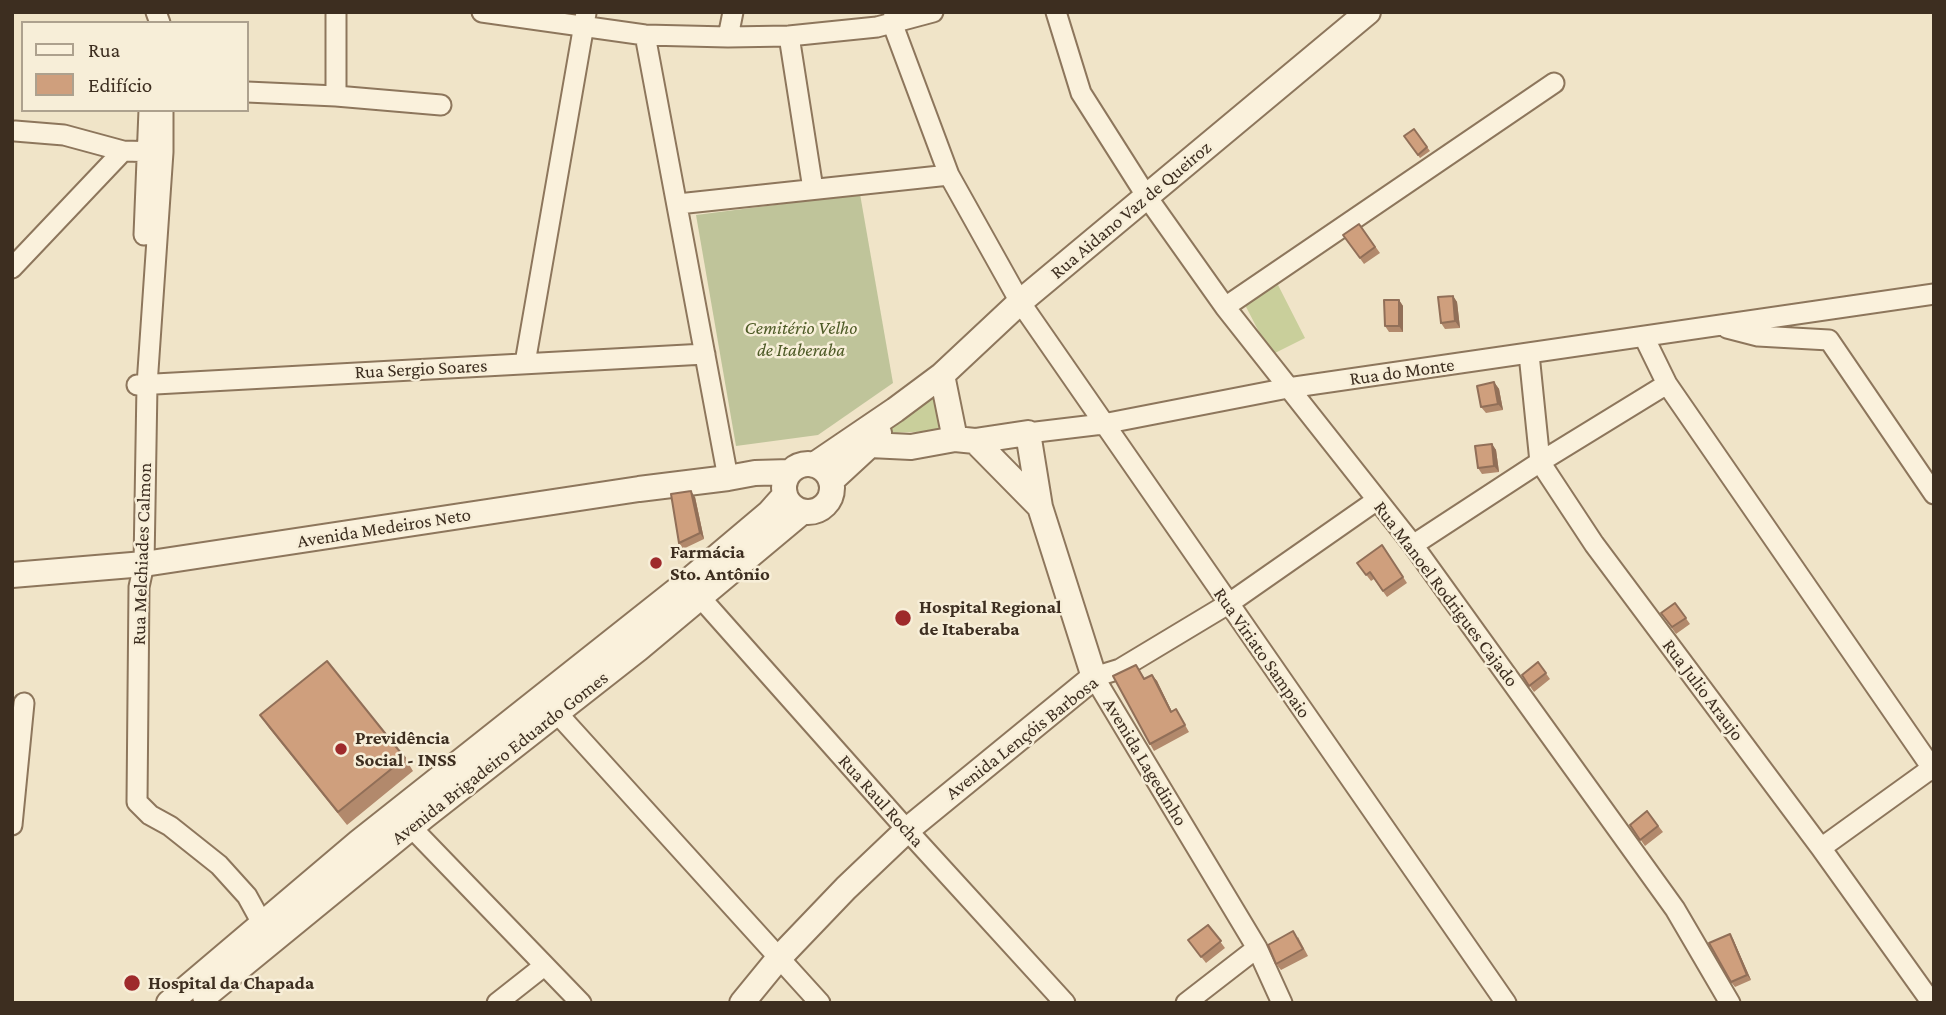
<!DOCTYPE html>
<html>
<head>
<meta charset="utf-8">
<style>
	body { margin:0 }
	#map { position:relative; width:1946px; height:1015px; overflow:hidden; background:#f0e4c8; font-family:"Crimson Pro",serif }
	canvas { display:block }
	.frame { position:absolute; inset:0; border:14px solid #3d2e20; pointer-events:none }
	.legend { position:absolute; left:21px; top:21px; width:228px; height:91px; box-sizing:border-box; background:#f7eed8; border:2px solid #ada18e; margin:0; padding:9px 12px; list-style:none; font-size:21px; color:#3d2e20 }
	.legend li { display:flex; align-items:center; gap:14px; height:35px }
	.legend b { width:35px; border:2px solid #ada18e }
</style>
</head>
<body>
<div id="map">
<canvas width="1946" height="1015"></canvas>
<div class="frame"></div>
<ul class="legend">
<li><b style="height:9px;background:#faf1dc"></b>Rua</li>
<li><b style="height:19px;background:#cf9f7d"></b>Edifício</li>
</ul>
</div>
<script>
const ctx = document.querySelector('canvas').getContext('2d');
ctx.lineJoin = 'round';
function fillPath(path, color) {
  ctx.fillStyle = color;
  ctx.fill(path, 'evenodd');
}
function toPath(rows) {
  const path = new Path2D();
  for (const r of rows) {
    if (r.length === 3) {
      path.moveTo(r[0] + r[2], r[1]);
      path.arc(r[0], r[1], r[2], 0, 2 * Math.PI);
      continue;
    }
    path.moveTo(r[0], r[1]);
    for (let i = 2; i < r.length; i += 2) path.lineTo(r[i], r[i + 1]);
  }
  return path;
}
function trace(path, color, width, dash) {
  ctx.strokeStyle = color;
  ctx.lineWidth = width;
  ctx.lineCap = dash ? 'butt' : 'round';
  ctx.setLineDash(dash || []);
  ctx.stroke(path);
}
function label(font, color, halo, rows, align = 'center') {
  ctx.font = font + ' "Crimson Pro",serif';
  ctx.lineWidth = 5;
  ctx.setLineDash([]);
  ctx.textBaseline = 'middle';
  ctx.strokeStyle = halo;
  ctx.fillStyle = color;
  for (const [text, x, y, turn = 0] of rows) {
    ctx.save();
    ctx.translate(x, y);
    ctx.rotate((+turn || 0) * Math.PI / 180);
    ctx.textAlign = isNaN(turn) ? turn : align;
    if (halo) ctx.strokeText(text, 0, 0);
    ctx.fillText(text, 0, 0);
    ctx.restore();
  }
}
fillPath(toPath([
	[1278,285,1305,338,1271,355,1244,303],
	[932,388,941,426,937,431,887,433,886,429]
]), '#c9cf9b');
fillPath(toPath([
	[860,194,893,383,818,435,736,446,696,215]
]), '#bfc49a');
const minor = toPath([
	[156,12,160,23],
	[336,12,336,96,441,105],
	[482,12,645,35,728,37,789,36,877,27,933,12],
	[894,12,893,25,949,175,1020,302,1506,1003],
	[1056,12,1081,93,1147,197,1225,307,1413,545,1675,909,1730,1003],
	[645,35,728,478],
	[789,36,813,189],
	[728,37,733,12],
	[247,92,336,96],
	[163,110,163,152,147,385,144,564,139,587,137,802,150,815,170,826,219,865,247,896,269,936],
	[15,131,64,135,123,151],
	[678,204,949,175],
	[144,235,149,110],
	[12,268,123,151,161,152],
	[1225,307,1554,83],
	[1727,328,1758,336,1829,340,1934,494],
	[1644,337,1667,384,1934,771],
	[1529,354,1540,462,1594,544,1821,848,1932,1003],
	[525,363,586,13],
	[137,385,705,354],
	[1028,433,1103,424,1288,388,1934,294],
	[1413,545,1540,462,1667,384],
	[691,587,907,830,1065,1003],
	[557,713,820,1003],
	[12,825,24,703],
	[411,827,581,1003],
	[1821,848,1932,768],
	[497,1003,544,966],
	[1186,1003,1257,948],
	[1282,1003,1257,948,1094,677,1120,669,1228,604,1377,500]
]);
const tertiary = toPath([
	[942,375,955,439],
	[975,441,1040,507],
	[808,488,24],
	[814,465,895,410,942,375,1020,302,1368,12],
	[831,481,870,445,879,433],
	[12,575,144,564,639,489,728,478,755,473,790,472],
	[205,996,425,816,638,649,802,512],
	[169,1003,359,842,686,583,769,513,785,495],
	[742,1003,778,959,846,888,907,830,1094,677,1040,507,1028,433,975,441,955,439,911,447,870,445]
]);
trace(minor, '#8d765c', 23);
trace(tertiary, '#8d765c', 28);
trace(minor, '#faf1dc', 19);
trace(tertiary, '#faf1dc', 24);
fillPath(toPath([
	[1414,129,1430,151,1420,158,1404,136],
	[1359,224,1380,253,1364,264,1343,235],
	[1453,296,1457,302,1460,328,1445,329,1441,323],
	[1399,300,1403,306,1403,332,1389,332,1385,326],
	[1494,382,1499,389,1503,410,1486,413,1481,407],
	[1492,444,1496,450,1499,472,1482,474,1478,468],
	[695,497,704,539,683,549,679,543],
	[1382,545,1407,583,1387,597,1374,579,1371,581,1357,563],
	[1675,603,1690,624,1676,634,1661,613],
	[1538,662,1550,679,1534,692,1522,675],
	[1140,671,1145,679,1152,675,1157,681,1172,712,1176,709,1189,732,1154,751,1150,744],
	[260,715,405,758,413,771,347,825,269,728],
	[1647,811,1663,832,1645,846,1630,825],
	[1208,925,1225,948,1206,963,1188,940],
	[1730,934,1733,939,1751,980,1735,987,1731,982],
	[1298,937,1308,956,1281,970,1276,964]
]), '#b2896c');
fillPath(toPath([
	[1453,296,1457,302,1460,328,1455,321],
	[1399,300,1403,306,1403,332,1399,326],
	[1494,382,1499,389,1503,410,1498,404],
	[1492,444,1496,450,1499,472,1494,466],
	[691,491,695,497,704,539,700,533],
	[1152,675,1157,681,1175,718,1171,712],
	[1730,934,1733,939,1751,980,1747,975]
]), '#916f58');
const building = toPath([
	[1414,129,1427,147,1418,155,1404,136,1414,129],
	[1359,224,1375,247,1360,258,1343,235,1359,224],
	[1453,296,1455,321,1441,323,1438,297,1453,296],
	[1384,300,1399,300,1399,326,1385,326,1384,300],
	[1494,382,1498,404,1481,407,1477,386,1494,382],
	[1492,444,1494,466,1478,468,1475,446,1492,444],
	[691,491,700,533,679,543,671,494,691,491],
	[1382,545,1403,577,1383,591,1370,572,1366,575,1357,563,1382,545],
	[1675,603,1686,618,1672,627,1661,613,1675,603],
	[327,661,405,758,338,812,260,715,327,661],
	[1538,662,1546,673,1529,686,1522,675,1538,662],
	[1136,665,1144,679,1152,675,1171,712,1176,709,1185,725,1150,744,1113,676,1136,665],
	[1647,811,1658,826,1640,840,1630,825,1647,811],
	[1208,925,1221,941,1201,957,1188,940,1208,925],
	[1293,931,1303,949,1276,964,1268,945,1293,931],
	[1730,934,1747,975,1731,982,1709,943,1730,934]
]);
fillPath(building, '#cf9f7d');
trace(building, '#916f58', 2);
for (const [x, y, r, color] of [
	[656,563,7,"#9e2a2b"],
	[903,618,9,"#9e2a2b"],
	[341,749,7,"#9e2a2b"],
	[132,983,9,"#9e2a2b"]
]) {
  const dot = new Path2D();
  dot.arc(x, y, r, 0, 2 * Math.PI);
  ctx.fillStyle = color;
  ctx.fill(dot);
  trace(dot, '#f7eed8', 2.5);
}
label('19px', '#3d2e20', '#f7eed8', [
	["Rua Aidano Vaz de Queiroz",1131,210,-40],
	["Rua Sergio Soares",421,369,-3],
	["Rua do Monte",1402,372,-8],
	["Avenida Medeiros Neto",384,528,-9],
	["Rua Melchiades Calmon",142,554,-88],
	["Rua Manoel Rodrigues Cajado",1446,594,53],
	["Rua Viriato Sampaio",1262,653,55],
	["Rua Julio Araujo",1703,690,53],
	["Avenida Lençóis Barbosa",1022,738,-38],
	["Avenida Brigadeiro Eduardo Gomes",500,758,-38],
	["Avenida Lagedinho",1145,762,59],
	["Rua Raul Rocha",881,801,48]
]);
label('italic 19px', '#4d5a26', '#f7eed8', [
	["Cemitério Velho",801,328],
	["de Itaberaba",801,350]
]);
label('bold 19px', '#3d2e20', '#f7eed8', [
	["Farmácia",670,552],
	["Sto. Antônio",670,574],
	["Hospital Regional",919,607],
	["de Itaberaba",919,629],
	["Previdência",355,738],
	["Social - INSS",355,760],
	["Hospital da Chapada",148,983]
], 'left');
</script>
</body>
</html>
